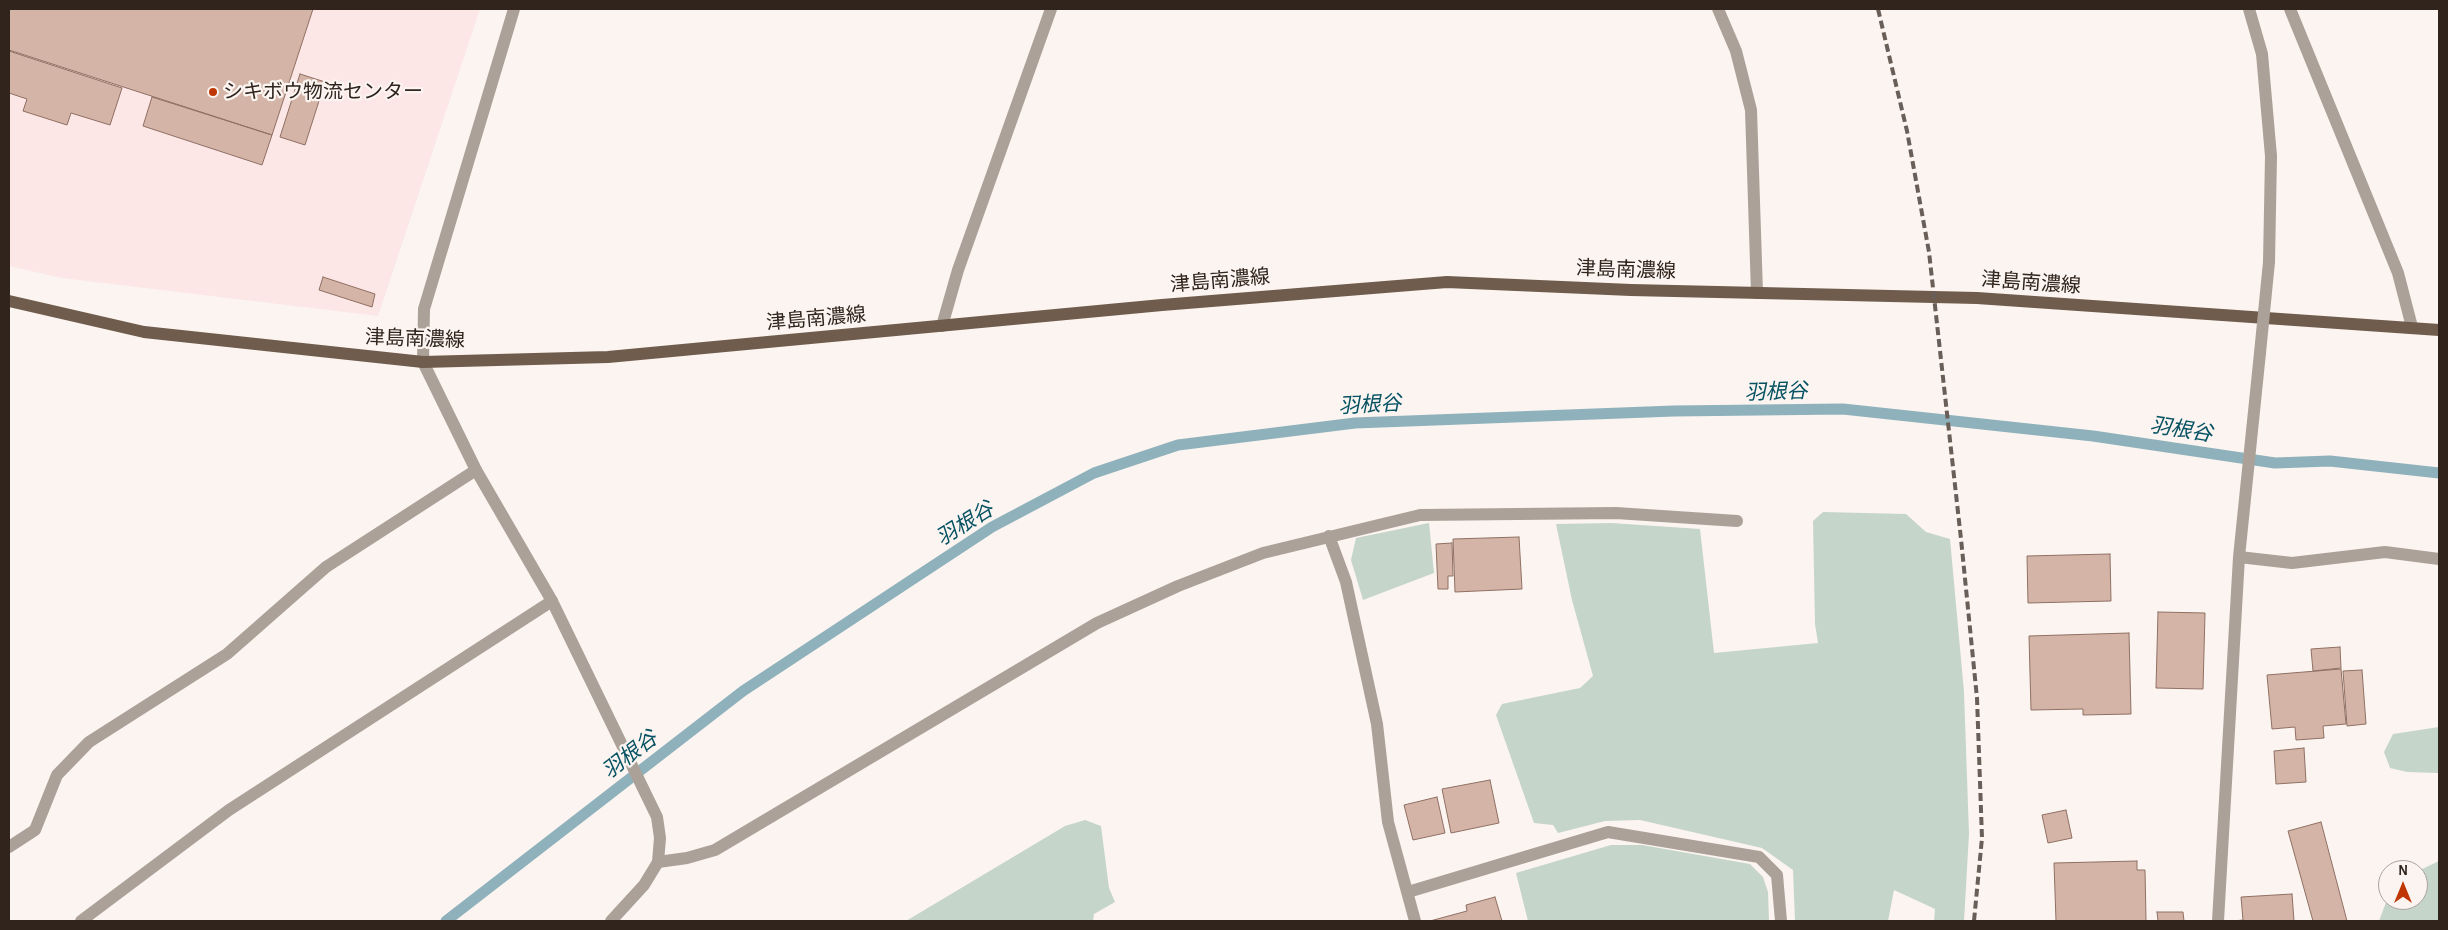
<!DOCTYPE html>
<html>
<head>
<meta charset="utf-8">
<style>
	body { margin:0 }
	#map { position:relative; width:2448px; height:930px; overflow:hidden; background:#fbf4f0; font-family:"Alegreya Sans",sans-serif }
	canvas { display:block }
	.frame { position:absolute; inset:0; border:10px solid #30241d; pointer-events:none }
	.north { position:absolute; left:2378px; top:860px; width:50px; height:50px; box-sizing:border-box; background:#fbf4f0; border:1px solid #aaa19c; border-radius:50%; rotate:0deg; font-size:14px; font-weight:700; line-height:20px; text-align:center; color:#30241d }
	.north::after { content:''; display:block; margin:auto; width:18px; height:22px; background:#bf3704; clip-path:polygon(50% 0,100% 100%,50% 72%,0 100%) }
</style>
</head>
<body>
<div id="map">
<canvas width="2448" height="930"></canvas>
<div class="frame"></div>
<div class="north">N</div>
</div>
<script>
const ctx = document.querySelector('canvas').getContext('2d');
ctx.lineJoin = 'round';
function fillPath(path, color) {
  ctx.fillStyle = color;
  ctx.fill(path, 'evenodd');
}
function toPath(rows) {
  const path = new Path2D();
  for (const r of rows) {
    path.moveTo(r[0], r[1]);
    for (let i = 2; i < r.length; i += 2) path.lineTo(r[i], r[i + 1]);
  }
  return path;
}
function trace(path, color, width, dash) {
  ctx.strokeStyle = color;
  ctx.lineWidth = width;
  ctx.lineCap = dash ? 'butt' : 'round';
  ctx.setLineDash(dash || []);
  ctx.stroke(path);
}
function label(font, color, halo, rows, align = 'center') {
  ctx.font = font + ' "Alegreya Sans","Noto Sans JP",sans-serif';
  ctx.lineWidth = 4.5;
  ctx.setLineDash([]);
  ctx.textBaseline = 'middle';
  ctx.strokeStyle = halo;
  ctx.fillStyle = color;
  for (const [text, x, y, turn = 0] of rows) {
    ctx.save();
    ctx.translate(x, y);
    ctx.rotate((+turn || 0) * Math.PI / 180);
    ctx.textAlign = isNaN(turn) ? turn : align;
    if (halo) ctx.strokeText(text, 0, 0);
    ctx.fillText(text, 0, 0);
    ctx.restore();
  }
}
fillPath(toPath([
	[9,9,480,9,378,316,62,278,9,266]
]), '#fce6e6');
fillPath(toPath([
	[1823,512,1906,514,1926,532,1950,539,1964,692,1969,834,1964,921,1934,921,1935,909,1894,890,1888,921,1795,921,1793,870,1762,848,1640,820,1605,821,1558,833,1553,825,1534,823,1496,715,1502,704,1580,688,1593,676,1572,600,1556,524,1611,523,1700,529,1714,653,1818,643,1815,624,1813,521],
	[1429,523,1434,573,1363,600,1351,560,1356,538],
	[2439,727,2439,773,2407,772,2390,768,2384,752,2393,734],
	[1085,820,1101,826,1109,888,1115,902,1094,914,1093,921,906,921,1065,826],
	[1611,845,1642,845,1750,864,1763,877,1768,892,1769,921,1528,921,1516,873],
	[2439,861,2439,921,2379,921,2388,897,2388,900,2418,900,2418,871]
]), '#c5d5c9');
trace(toPath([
	[446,921,743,691,992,527,1094,473,1178,445,1355,423,1674,411,1843,409,2093,436,2275,463,2330,461,2439,473]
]), '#8eb1bb', 11);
const building = toPath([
	[9,9,313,9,272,135,9,50,9,9],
	[9,51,122,88,110,125,71,113,67,125,23,111,27,99,9,93,9,51],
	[300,74,325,82,305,145,280,137,300,74],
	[152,97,272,135,262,165,143,126,152,97],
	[323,277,375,294,372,307,319,290,323,277],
	[1519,537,1522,589,1455,592,1453,539,1519,537],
	[1452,543,1453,576,1448,576,1448,589,1438,589,1436,544,1452,543],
	[2110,554,2111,601,2028,603,2027,556,2110,554],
	[2158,612,2205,613,2203,689,2156,688,2158,612],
	[2129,633,2131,714,2083,715,2083,709,2031,710,2029,636,2129,633],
	[2340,647,2341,668,2313,671,2311,649,2340,647],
	[2341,669,2346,724,2323,726,2324,738,2296,740,2295,727,2272,729,2267,675,2341,669],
	[2362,670,2366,724,2347,726,2343,671,2362,670],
	[2304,748,2306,782,2276,784,2274,751,2304,748],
	[1490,780,1499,823,1451,833,1442,789,1490,780],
	[1437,797,1445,833,1413,840,1404,805,1437,797],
	[2066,810,2072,838,2048,843,2042,815,2066,810],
	[2321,822,2347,921,2313,921,2288,831,2321,822],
	[2137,861,2137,870,2145,870,2146,921,2056,921,2054,863,2137,861],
	[2292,894,2294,921,2233,921,2243,920,2241,897,2292,894],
	[1495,897,1502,921,1430,921,1467,911,1466,905,1495,897],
	[2157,912,2183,912,2184,921,2158,921,2157,912]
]);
fillPath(building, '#d3b4a7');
trace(building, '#8f7063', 1);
trace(toPath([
	[1718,9,1736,51,1751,110,1757,293],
	[2249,9,2262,54,2271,156,2269,262],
	[2290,9,2398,273,2412,327],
	[942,326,958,270,1051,9],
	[423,362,424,309,514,9],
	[1329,536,1346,582,1377,724,1388,822,1415,921],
	[2239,557,2292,563,2385,552,2439,559],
	[9,847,35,830,57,775,89,742,227,654,326,567,476,470],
	[658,862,687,858,715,850,1097,623,1178,586,1263,553,1420,515,1616,513,1737,521],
	[1408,892,1608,832,1759,857,1777,875,1781,921],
	[81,921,229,810,552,601],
	[2218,921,2239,557,2260,353]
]), '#aca198', 12);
trace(toPath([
	[423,362,476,470,552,601,657,817,660,838,658,862,644,885,611,921]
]), '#aca198', 12);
trace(toPath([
	[9,301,144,332,423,362,608,357,1162,305,1447,282,1631,290,1977,298,2439,330]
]), '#6f5c4c', 12);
trace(toPath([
	[1878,9,1907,131,1929,252,1961,539,1977,698,1982,838,1974,921]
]), '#695e58', 4, [8, 4]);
trace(toPath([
	[2260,353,2269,262]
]), '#aca198', 12);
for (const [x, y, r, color] of [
	[213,92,5,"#bf3704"]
]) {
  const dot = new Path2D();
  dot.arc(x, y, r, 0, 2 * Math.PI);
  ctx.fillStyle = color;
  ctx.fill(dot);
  trace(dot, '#fbf4f0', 2);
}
label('20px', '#30241d', '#fbf4f0', [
	["シキボウ物流センター",223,92]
], 'left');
label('20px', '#30241d', '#fbf4f0', [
	["津島南濃線",1626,270,2],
	["津島南濃線",1220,281,-5],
	["津島南濃線",2031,283,4],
	["津島南濃線",816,319,-5],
	["津島南濃線",415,339,2]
]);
label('italic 21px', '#065262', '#fbf4f0', [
	["羽根谷",1776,392,-2],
	["羽根谷",1370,405,-3],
	["羽根谷",2181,430,9],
	["羽根谷",965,524,-32],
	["羽根谷",630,755,-38]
]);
</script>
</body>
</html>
